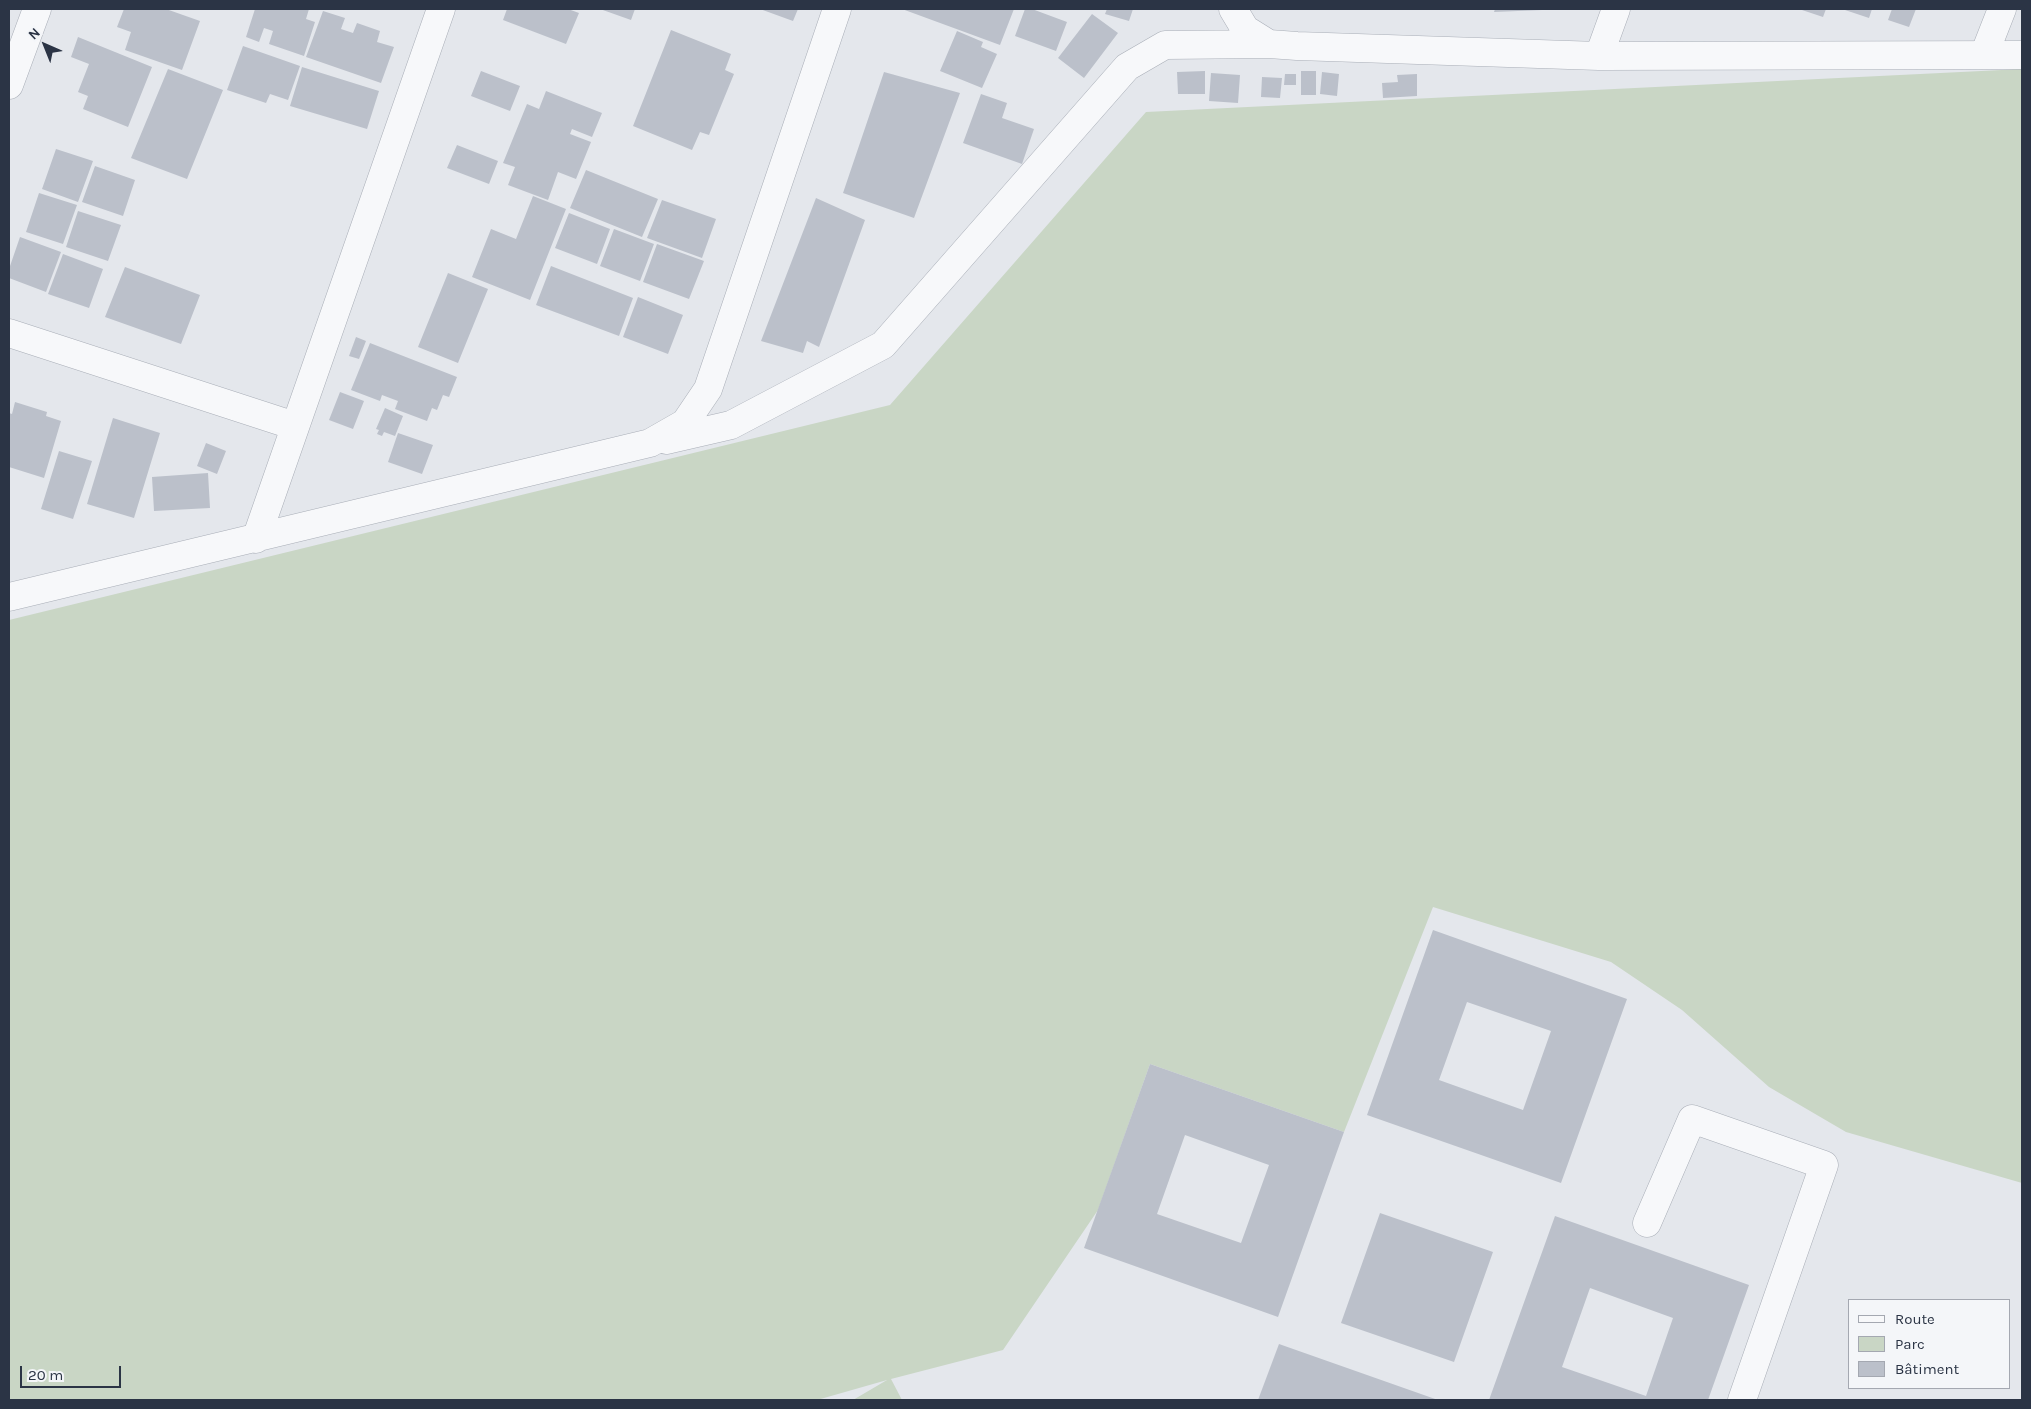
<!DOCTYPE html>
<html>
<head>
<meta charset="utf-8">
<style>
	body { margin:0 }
	#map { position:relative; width:2031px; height:1409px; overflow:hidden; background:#e4e7ec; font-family:Karla,sans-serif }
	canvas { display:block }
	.frame { position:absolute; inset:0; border:10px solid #2b3445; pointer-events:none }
	.legend { position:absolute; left:1848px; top:1299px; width:162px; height:90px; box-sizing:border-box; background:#f4f6f9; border:1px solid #a4a8b1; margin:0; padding:6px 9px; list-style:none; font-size:15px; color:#2b3445 }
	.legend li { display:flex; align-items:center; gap:10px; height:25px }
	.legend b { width:25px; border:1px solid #a4a8b1 }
	.north { position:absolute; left:20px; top:20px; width:50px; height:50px; -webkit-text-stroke:4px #f4f6f9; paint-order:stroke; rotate:316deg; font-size:14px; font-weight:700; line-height:20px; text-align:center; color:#2b3445 }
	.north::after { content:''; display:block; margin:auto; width:18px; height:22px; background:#2b3445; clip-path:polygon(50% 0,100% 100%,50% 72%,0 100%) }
	.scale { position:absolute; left:20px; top:1366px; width:101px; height:22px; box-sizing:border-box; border:2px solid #2b3445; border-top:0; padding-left:6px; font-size:15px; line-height:18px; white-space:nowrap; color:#2b3445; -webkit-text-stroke:4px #f4f6f9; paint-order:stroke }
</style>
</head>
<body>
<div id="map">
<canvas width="2031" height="1409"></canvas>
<div class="frame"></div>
<ul class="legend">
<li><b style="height:6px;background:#f7f8fa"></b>Route</li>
<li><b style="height:14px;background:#c9d6c5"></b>Parc</li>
<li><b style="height:14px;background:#bbc0ca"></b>Bâtiment</li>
</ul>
<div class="north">N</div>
<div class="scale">20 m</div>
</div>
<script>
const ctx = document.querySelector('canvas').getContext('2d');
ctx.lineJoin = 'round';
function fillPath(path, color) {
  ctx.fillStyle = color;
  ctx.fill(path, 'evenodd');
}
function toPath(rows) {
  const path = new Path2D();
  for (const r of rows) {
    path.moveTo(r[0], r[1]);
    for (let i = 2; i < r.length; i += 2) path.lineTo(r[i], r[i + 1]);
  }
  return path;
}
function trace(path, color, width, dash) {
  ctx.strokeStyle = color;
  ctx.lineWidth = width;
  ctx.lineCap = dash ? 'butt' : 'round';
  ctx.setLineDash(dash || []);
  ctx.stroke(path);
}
fillPath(toPath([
	[2022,69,2022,1183,1846,1132,1769,1087,1682,1010,1611,962,1433,907,1344,1132,1150,1064,1098,1210,1003,1350,891,1379,902,1400,853,1400,887,1380,817,1400,9,1400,9,620,890,405,1146,112]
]), '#c9d6c5');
fillPath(toPath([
	[124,9,166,9,200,21,182,70,125,50,131,32,117,27],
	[255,9,309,9,306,19,315,22,304,56,269,44,273,31,264,28,259,42,246,37],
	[507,9,568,9,579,13,566,44,503,20],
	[600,9,635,9,631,20],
	[760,9,798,9,793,21],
	[902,9,1014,9,1000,45],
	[1025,9,1032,9,1067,22,1056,51,1015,36],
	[1107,9,1133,9,1129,21,1105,14],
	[1495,9,1542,9,1542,10,1494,12],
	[1799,9,1826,9,1823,17],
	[1842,9,1872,9,1869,18],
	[1892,9,1916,9,1909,27,1888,20],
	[323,11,345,18,341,29,353,33,357,23,380,31,377,42,394,47,381,83,306,57],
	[1092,14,1118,33,1084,78,1058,58],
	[671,30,731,54,725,70,734,74,709,135,700,132,692,150,633,126],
	[957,31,983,42,981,47,997,54,982,88,940,71],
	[78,37,152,67,128,127,83,109,88,96,78,92,89,64,71,57],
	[243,46,300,66,288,100,270,94,266,103,227,90],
	[302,67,379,91,367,129,290,106],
	[168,69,223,90,187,179,131,158],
	[481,71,520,86,510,111,471,96],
	[1205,71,1205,94,1178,94,1177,72],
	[1301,71,1316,71,1316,95,1301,95],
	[884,72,960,93,914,218,843,193],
	[1322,72,1339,74,1337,96,1320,94],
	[1211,73,1240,75,1238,103,1209,101],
	[1285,74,1296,74,1296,85,1284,85],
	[1417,74,1417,96,1383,98,1382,83,1398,82,1397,75],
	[1262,77,1282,78,1280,98,1261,97],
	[546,91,602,113,592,137,572,129,570,134,591,142,576,179,558,172,548,200,508,185,515,167,503,163,527,104,539,109],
	[981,94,1007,103,1002,118,1034,129,1022,164,963,143],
	[457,145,498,161,489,184,447,168],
	[56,149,93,161,78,202,42,189],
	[95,166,135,180,123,216,82,202],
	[586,170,658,199,642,237,570,208],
	[39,193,77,205,63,244,26,232],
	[533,196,566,209,530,300,472,277,491,229,516,239],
	[816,198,865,220,819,347,807,341,803,353,761,341],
	[662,200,716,219,702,258,647,238],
	[78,211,121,225,108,261,66,247],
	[569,213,610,229,597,264,555,248],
	[614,229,654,244,640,281,600,266],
	[20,237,61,252,46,292,9,278,9,269],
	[657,244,704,261,689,299,643,282],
	[63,254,103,269,89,308,48,294],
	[551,266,633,298,619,336,536,305],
	[125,267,200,295,181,344,105,317],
	[448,273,488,289,458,363,418,347],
	[638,297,683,315,668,354,623,337],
	[356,337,366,341,359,359,349,356],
	[370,343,457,377,449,397,443,395,437,410,432,408,427,421,395,409,398,401,382,395,380,401,351,390],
	[340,392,364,401,353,429,329,420],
	[15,402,47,412,46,416,61,421,44,478,9,467,9,413,12,414],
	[385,408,403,416,395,436,384,432,382,436,377,434,379,430,376,429],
	[113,418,160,433,134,518,87,504],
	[398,433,433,445,422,474,388,462],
	[206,443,226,451,217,474,197,466],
	[59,451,92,461,73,519,41,509],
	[208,473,210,508,154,511,152,477],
	[1433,930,1627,999,1561,1183,1367,1115],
	[1467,1002,1551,1031,1523,1110,1439,1080],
	[1150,1064,1344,1132,1278,1317,1084,1248],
	[1185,1135,1269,1165,1241,1243,1157,1214],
	[1380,1213,1493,1252,1454,1362,1341,1323],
	[1555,1216,1749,1285,1708,1400,1489,1400],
	[1590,1288,1673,1318,1646,1396,1562,1367],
	[1279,1344,1438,1400,1258,1400]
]), '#bbc0ca');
const minor = toPath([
	[1233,9,1245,29,1269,44,1297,46,1599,56,2022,55],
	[1984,55,2002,9],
	[1599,56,1616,9],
	[9,85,37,9],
	[9,333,295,426],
	[666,440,731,425,883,345,1127,67,1165,45,1269,44],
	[256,539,441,9],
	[9,597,650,443,685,423,708,389,837,9],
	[1647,1223,1692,1119,1824,1165,1742,1400]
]);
trace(minor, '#a9aeb7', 29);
trace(minor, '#f7f8fa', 28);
</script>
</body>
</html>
